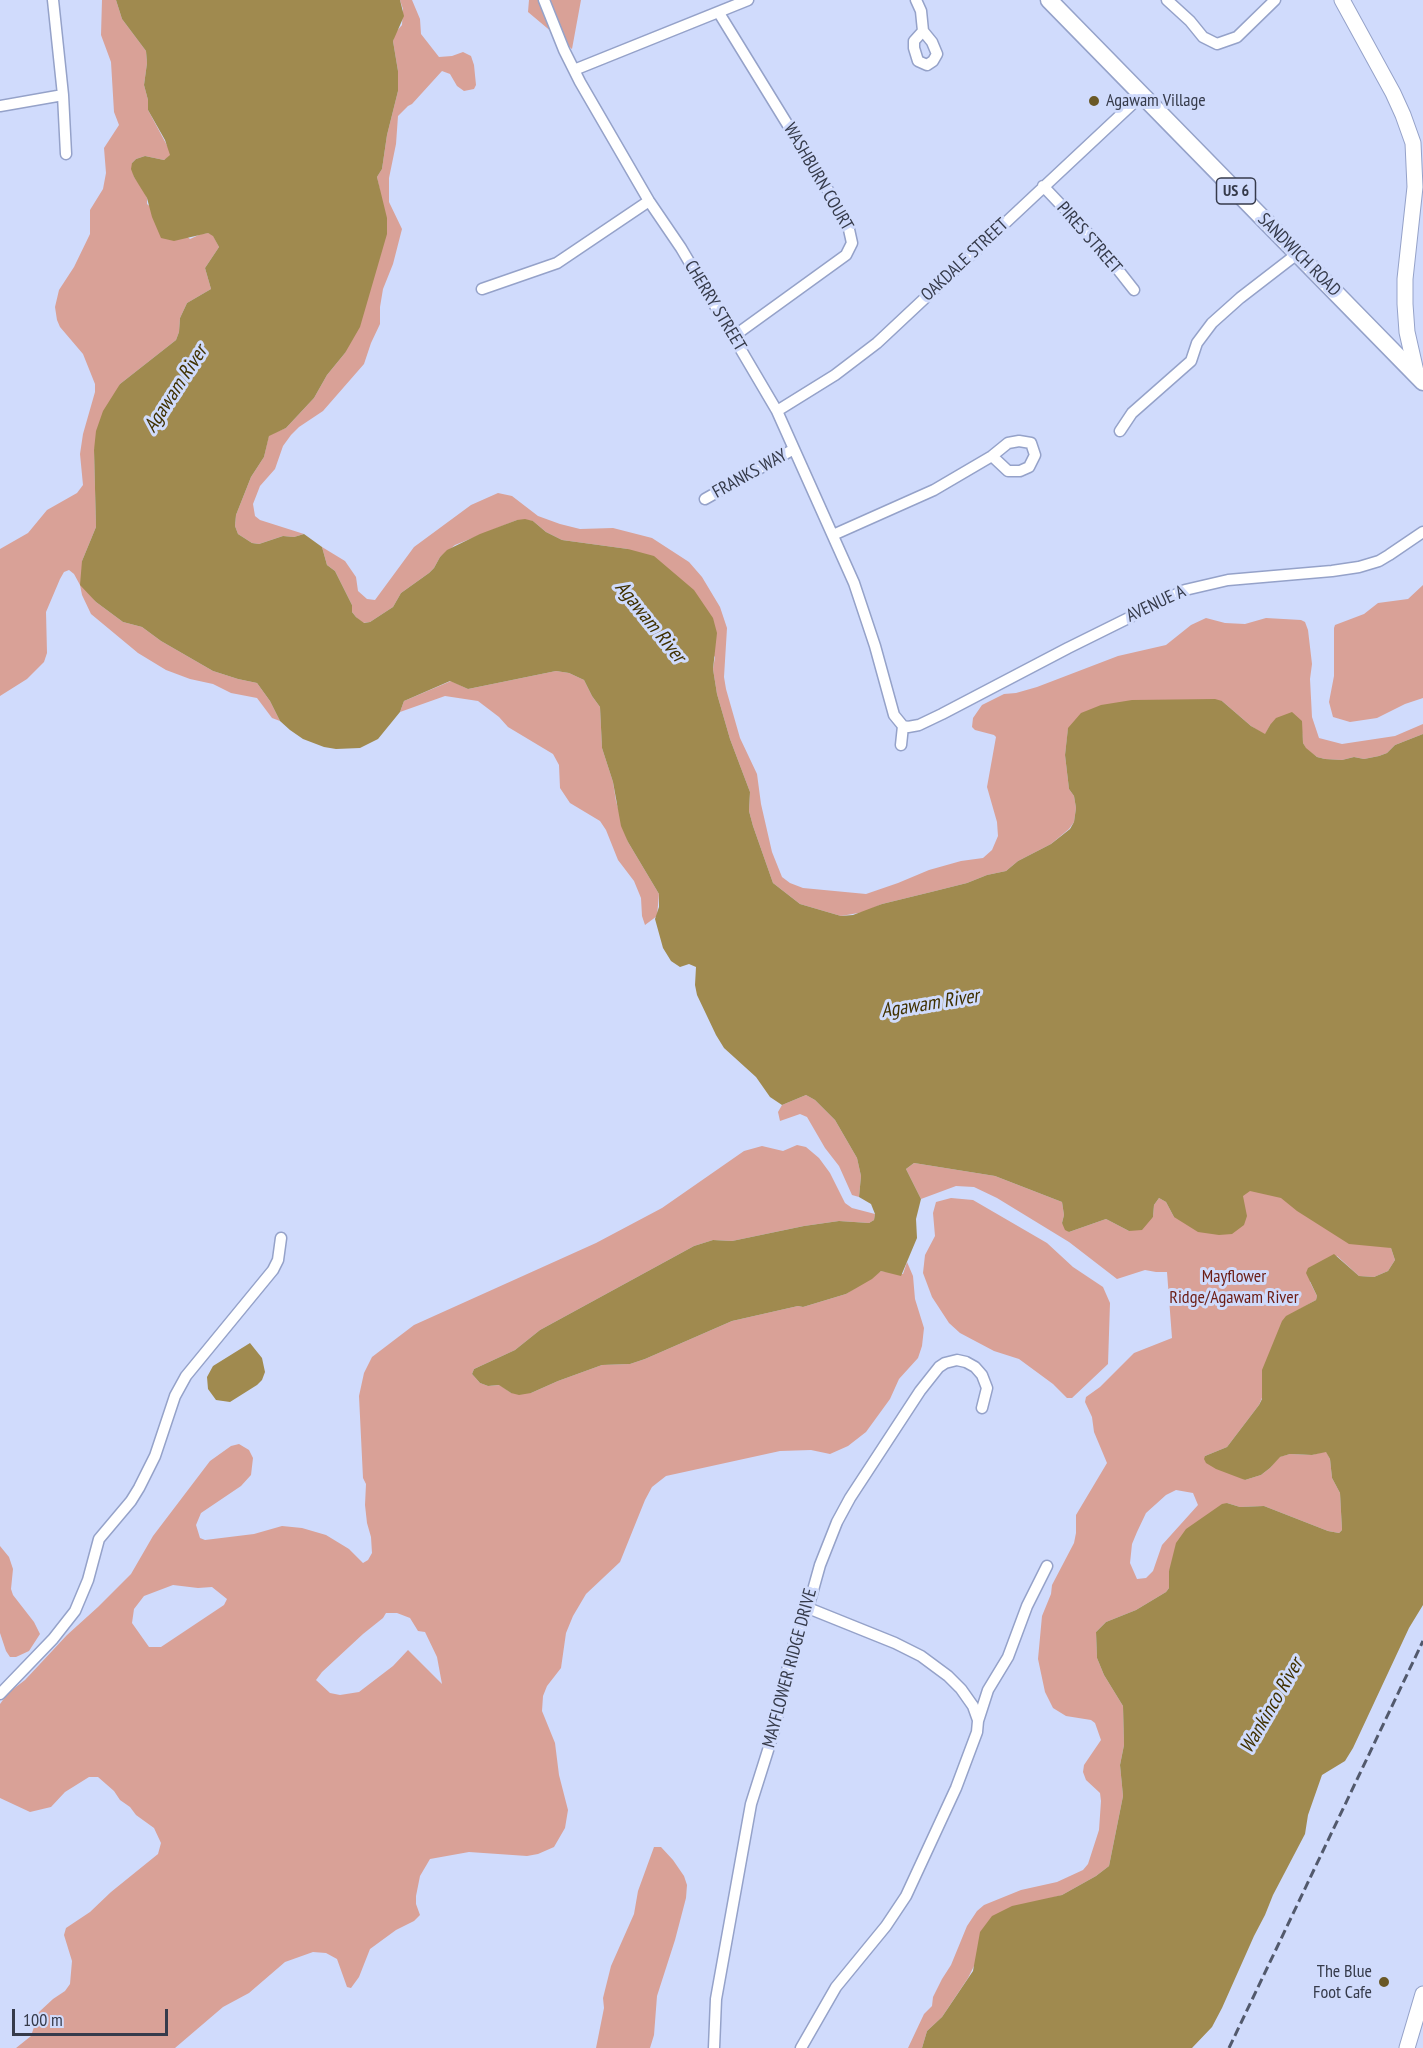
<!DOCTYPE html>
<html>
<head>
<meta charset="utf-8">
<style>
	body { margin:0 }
	#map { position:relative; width:1423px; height:2048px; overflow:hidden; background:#d0dbfc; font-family:"PT Sans Narrow",sans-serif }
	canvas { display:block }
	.scale { position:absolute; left:12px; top:2009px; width:156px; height:27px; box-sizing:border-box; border:3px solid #363b4b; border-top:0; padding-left:8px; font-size:18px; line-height:21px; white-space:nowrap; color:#363b4b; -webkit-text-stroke:4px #d0dbfc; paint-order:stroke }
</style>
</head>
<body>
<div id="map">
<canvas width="1423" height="2048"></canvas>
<div class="scale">100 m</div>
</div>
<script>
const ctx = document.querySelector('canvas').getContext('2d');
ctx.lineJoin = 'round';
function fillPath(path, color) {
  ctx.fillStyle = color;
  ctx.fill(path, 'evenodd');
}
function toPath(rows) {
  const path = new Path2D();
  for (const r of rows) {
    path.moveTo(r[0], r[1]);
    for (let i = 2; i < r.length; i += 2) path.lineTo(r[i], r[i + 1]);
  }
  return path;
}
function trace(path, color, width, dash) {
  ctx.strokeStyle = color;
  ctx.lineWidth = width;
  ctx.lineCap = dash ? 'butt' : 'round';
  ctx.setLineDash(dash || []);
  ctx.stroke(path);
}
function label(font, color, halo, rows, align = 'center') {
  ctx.font = font + ' "PT Sans Narrow",sans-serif';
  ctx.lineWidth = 6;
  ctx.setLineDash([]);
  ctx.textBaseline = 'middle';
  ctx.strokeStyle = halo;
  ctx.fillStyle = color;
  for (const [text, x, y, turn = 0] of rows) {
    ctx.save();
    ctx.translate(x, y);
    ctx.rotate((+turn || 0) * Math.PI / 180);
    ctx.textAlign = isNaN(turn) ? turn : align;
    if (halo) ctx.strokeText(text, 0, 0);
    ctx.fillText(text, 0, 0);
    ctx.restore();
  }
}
fillPath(toPath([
	[102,0,116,0,122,19,146,51,147,63,144,85,148,100,148,110,170,151,170,156,164,160,145,156,136,159,132,163,134,177,143,189,147,198,147,204,190,239,201,234,208,233,213,235,219,247,205,268,211,289,187,303,180,318,179,332,176,340,120,384,94,450,96,527,82,561,85,588,96,602,123,622,142,627,161,641,213,671,238,679,257,683,270,701,280,721,272,718,257,698,231,693,213,684,190,679,166,670,138,653,91,614,82,595,80,585,74,574,69,570,64,572,60,579,46,612,47,653,44,662,27,679,0,696,0,549,28,533,47,510,77,493,83,485,80,454,83,434,95,392,95,384,83,354,60,327,57,320,55,307,59,290,74,267,90,234,90,210,103,189,106,173,104,148,119,125,114,112,111,62,101,35],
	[400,0,412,0,420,19,421,34,439,57,452,56,463,52,471,56,474,65,476,85,474,89,464,91,457,86,450,74,442,71,412,104,408,106,398,116,396,144,389,178,389,202,402,229,393,264,383,289,380,307,380,324,371,343,364,364,323,411,299,427,291,435,283,446,275,469,260,486,253,504,255,516,260,520,304,534,294,537,283,536,259,544,252,543,238,534,235,526,236,515,251,477,264,457,269,435,286,428,314,398,327,375,345,353,380,191,377,177,382,169,387,135,398,91,398,71,393,41,395,33,402,25,403,9],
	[529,0,581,0,572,49,528,12],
	[498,493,512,496,538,516,560,524,580,529,613,528,652,538,689,562,702,577,720,607,727,628,724,677,726,689,740,738,757,774,761,804,772,852,782,877,790,883,803,888,866,894,898,883,929,870,961,861,983,858,992,850,998,836,997,822,987,787,996,737,994,735,975,730,972,727,973,718,982,705,1004,694,1016,693,1037,687,1118,656,1166,645,1191,625,1206,618,1225,623,1245,624,1266,618,1301,620,1305,622,1308,630,1312,664,1310,679,1312,717,1319,738,1342,744,1395,736,1423,724,1423,734,1395,745,1387,753,1379,756,1364,759,1354,757,1342,760,1325,759,1317,757,1306,749,1303,743,1301,721,1270,725,1265,735,1251,726,1222,701,1068,729,1065,755,1069,789,1074,796,1076,808,1074,822,1069,829,1051,844,1018,861,1006,871,987,875,967,883,931,892,882,904,864,912,841,916,800,904,773,883,753,826,749,811,750,792,730,739,717,694,713,669,715,657,628,549,562,540,546,532,533,521,517,520,455,545,440,557,434,568,429,573,401,593,393,607,370,622,363,623,356,617,352,612,352,605,335,571,327,565,322,547,345,561,356,577,358,591,367,599,375,600,414,547,471,505],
	[1423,585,1423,698,1405,704,1377,718,1350,722,1333,717,1329,702,1334,676,1334,628,1335,625,1364,614,1378,603,1408,599],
	[556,671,569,673,584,680,592,696,600,707,602,748,613,782,616,801,628,842,659,894,657,916,645,925,642,916,641,898,634,881,618,860,606,830,600,821,570,803,560,788,559,765,553,754,508,727,499,717,478,701,445,696,400,712,404,701,451,681,468,689],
	[806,1095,815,1100,835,1120,857,1158,861,1176,859,1197,852,1195,839,1166,825,1148,807,1117,800,1114,780,1121,778,1112,782,1105],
	[797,1145,806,1147,819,1158,830,1173,845,1203,852,1208,875,1214,874,1220,869,1223,839,1221,804,1226,732,1241,713,1240,694,1246,540,1330,515,1350,474,1369,472,1374,480,1383,488,1386,500,1385,511,1393,531,1393,558,1381,602,1365,630,1364,645,1359,732,1321,798,1306,803,1307,846,1294,881,1271,903,1274,907,1262,913,1276,915,1299,924,1328,922,1346,918,1358,899,1379,890,1399,866,1432,848,1446,830,1454,811,1450,780,1451,666,1476,652,1487,645,1500,620,1562,586,1594,573,1616,566,1633,561,1668,547,1686,543,1696,542,1711,555,1743,559,1775,568,1810,565,1828,554,1847,538,1854,527,1856,469,1852,430,1859,420,1876,416,1896,416,1904,420,1915,414,1921,396,1930,370,1949,359,1977,351,1988,347,1987,337,1959,326,1953,313,1952,285,1962,249,1993,223,2007,175,2048,16,2048,31,2036,39,2012,53,1999,65,1991,70,1984,72,1961,64,1935,66,1928,90,1912,111,1892,158,1854,161,1843,154,1828,136,1815,130,1807,120,1800,114,1791,98,1777,89,1777,65,1792,51,1807,30,1812,0,1798,0,1704,8,1693,25,1680,67,1635,98,1607,131,1574,153,1536,210,1461,231,1446,239,1444,249,1450,253,1458,251,1475,241,1486,201,1513,196,1525,200,1538,205,1540,254,1534,282,1526,302,1528,326,1535,349,1549,363,1563,368,1560,372,1553,371,1537,367,1523,365,1505,366,1484,363,1478,359,1396,364,1373,372,1357,414,1325,596,1243,662,1208,744,1151,762,1146,783,1151],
	[173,1585,198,1588,212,1587,227,1599,224,1605,161,1647,149,1647,132,1623,134,1609,144,1596],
	[386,1613,397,1613,410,1618,418,1631,425,1632,437,1657,442,1684,408,1650,393,1666,359,1692,340,1695,330,1693,316,1680,322,1672,363,1634,383,1618],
	[914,1163,995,1176,1062,1202,1064,1215,1062,1223,1069,1232,1106,1219,1129,1231,1153,1217,1154,1205,1159,1198,1166,1202,1174,1217,1247,1176,1391,1248,1395,1260,1388,1271,1374,1277,1359,1276,1337,1256,1310,1282,1317,1296,1316,1300,1300,1309,1259,1405,1227,1447,1205,1456,1245,1480,1261,1475,1270,1468,1279,1457,1290,1454,1312,1455,1326,1451,1330,1459,1332,1478,1340,1493,1342,1530,1339,1533,1328,1531,1264,1506,1240,1507,1227,1503,1169,1571,1169,1588,1166,1592,1136,1610,1106,1622,1096,1632,1097,1658,1104,1675,1123,1706,1124,1745,1120,1765,1123,1796,1109,1866,1096,1876,1062,1895,1044,1900,974,1966,968,1978,942,2017,927,2031,922,2048,908,2048,924,2014,932,2006,933,1997,942,1979,951,1965,967,1926,977,1911,984,1905,1021,1890,1057,1882,1083,1870,1088,1864,1099,1830,1101,1801,1100,1793,1086,1780,1083,1772,1084,1765,1101,1740,1095,1723,1091,1720,1066,1716,1053,1708,1045,1692,1038,1659,1042,1616,1051,1594,1052,1585,1074,1543,1076,1533,1076,1515,1107,1463,1094,1432,1092,1417,1085,1402,1086,1397,1100,1387,1134,1353,1172,1338,1167,1272,1156,1272,1145,1270,1117,1279,1069,1242,997,1198,974,1187,956,1186,921,1199,906,1169],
	[1176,1490,1193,1493,1198,1505,1162,1545,1153,1571,1146,1578,1137,1579,1130,1563,1132,1544,1137,1532,1146,1513,1166,1495],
	[951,1198,973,1200,1047,1243,1073,1267,1103,1287,1110,1303,1108,1364,1072,1398,1067,1398,1053,1384,1019,1359,994,1351,960,1333,949,1323,932,1297,923,1273,925,1255,935,1236,933,1213,936,1202],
	[0,1546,9,1557,13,1569,11,1589,13,1595,34,1622,40,1634,29,1651,16,1657,10,1657,6,1651,0,1633],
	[654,1847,661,1847,673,1860,684,1876,687,1885,686,1898,675,1940,657,1996,654,2035,650,2048,596,2048,604,2008,603,1998,611,1966,634,1914,638,1891]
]), '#d9a197');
fillPath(toPath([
	[116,0,400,0,404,16,393,41,398,71,398,91,387,135,382,169,377,177,387,218,387,234,360,327,345,353,327,375,314,398,286,428,269,436,264,457,251,477,236,515,235,526,238,534,252,543,259,544,283,536,294,537,304,534,322,547,327,565,335,571,352,605,352,612,356,617,364,623,370,622,393,607,401,593,429,573,434,568,440,557,447,550,480,534,517,520,525,519,533,521,546,532,562,540,628,549,654,556,694,590,713,618,717,633,713,669,717,694,730,739,750,792,749,811,753,826,773,883,800,904,841,916,853,915,882,904,931,892,967,883,987,875,1006,871,1018,861,1051,844,1070,829,1074,822,1076,808,1074,796,1069,789,1065,755,1068,728,1081,713,1101,705,1132,700,1215,699,1222,701,1251,726,1265,734,1270,725,1276,718,1292,712,1302,721,1303,743,1306,748,1317,757,1325,759,1342,760,1354,757,1364,759,1379,756,1387,753,1395,745,1423,734,1423,1605,1409,1628,1353,1748,1345,1761,1322,1775,1308,1815,1305,1834,1273,1895,1265,1915,1254,1936,1222,2008,1212,2027,1192,2048,922,2048,927,2031,942,2017,973,1971,980,1932,992,1916,1012,1906,1062,1895,1096,1876,1109,1866,1123,1796,1120,1765,1124,1745,1123,1706,1104,1675,1097,1658,1096,1632,1106,1622,1136,1610,1166,1592,1169,1588,1169,1571,1176,1543,1186,1529,1222,1504,1227,1503,1240,1507,1264,1506,1328,1531,1339,1533,1342,1530,1340,1493,1332,1478,1330,1459,1326,1452,1312,1455,1290,1454,1280,1457,1270,1468,1261,1475,1245,1480,1216,1469,1206,1463,1204,1459,1205,1456,1227,1447,1259,1405,1262,1399,1262,1370,1282,1321,1286,1316,1316,1300,1317,1296,1306,1273,1308,1268,1334,1254,1359,1276,1374,1277,1388,1271,1395,1260,1391,1248,1349,1244,1297,1211,1281,1198,1250,1191,1243,1196,1247,1216,1244,1225,1232,1234,1219,1235,1198,1232,1174,1217,1166,1202,1159,1198,1154,1205,1153,1217,1142,1230,1129,1231,1106,1219,1069,1232,1065,1230,1062,1223,1064,1215,1062,1202,995,1176,914,1163,906,1169,921,1199,916,1219,917,1238,901,1276,881,1271,872,1279,846,1294,803,1307,798,1306,732,1321,645,1359,630,1364,602,1365,558,1381,531,1393,519,1395,511,1393,499,1385,488,1386,480,1383,472,1374,474,1369,515,1350,540,1330,694,1246,713,1240,732,1241,804,1226,839,1221,869,1223,874,1220,875,1214,871,1204,859,1197,861,1176,857,1158,835,1120,815,1100,806,1095,782,1105,770,1097,756,1077,724,1048,716,1035,697,995,695,985,696,967,689,964,680,967,671,961,663,948,655,919,659,907,659,894,628,842,621,826,613,782,602,748,600,707,592,696,584,680,569,673,556,671,468,689,450,681,404,701,400,712,378,739,360,748,336,749,324,747,303,739,290,730,280,721,270,701,257,683,238,679,213,671,161,641,142,627,123,622,96,602,80,585,82,561,96,527,94,450,96,431,103,411,120,384,176,340,179,332,180,318,187,303,211,289,205,268,219,247,213,236,208,233,174,241,161,238,152,217,147,198,134,177,131,169,132,163,136,159,145,156,164,160,170,155,165,140,148,110,148,100,144,85,147,63,146,51,122,19],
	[250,1343,262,1358,265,1372,262,1380,257,1385,230,1402,216,1400,208,1389,207,1377,213,1366]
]), '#a08a4f');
const street = toPath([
	[53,0,63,95,66,154],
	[544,0,564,50,580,82,649,201,681,248,777,411,854,583,875,646,894,715,903,726],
	[916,0,921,11,923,31,932,42,937,54,933,61,927,65,918,61,914,48,914,41,923,31],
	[1167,0,1190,21,1203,37,1217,44,1237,37,1275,0],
	[719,13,837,205,848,225,852,243,846,255,734,336],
	[574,70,748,0],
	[0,106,63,95],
	[1043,186,1097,243,1134,290],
	[482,289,557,263,649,201],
	[777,411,835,375,877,343,1142,95],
	[1120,431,1132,413,1191,361,1197,343,1212,323,1240,298,1297,254],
	[705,499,794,449],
	[833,535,934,490,992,456,1008,443,1019,441,1031,443,1035,455,1029,467,1020,471,1008,471,992,456],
	[903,726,908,727,919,725,942,714,1068,648,1185,590,1228,580,1332,571,1359,567,1379,561,1389,555,1423,532],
	[901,745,903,726],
	[808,1608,895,1643,921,1656,948,1676,961,1689,973,1706,978,1720],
	[0,1694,53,1639,75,1611,88,1580,99,1539,131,1501,139,1488,155,1456,175,1396,186,1376,273,1270,278,1260,281,1238],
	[714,2048,716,1999,751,1804,775,1728,791,1652,808,1608,820,1565,837,1522,850,1498,920,1391,939,1367,945,1363,957,1360,966,1362,975,1367,982,1375,987,1388,982,1408],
	[801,2048,836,1987,886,1926,906,1896,956,1788,977,1732,978,1721,988,1690,1008,1657,1027,1606,1047,1566]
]);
const secondary = toPath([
	[1342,0,1393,93,1403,115,1413,143,1415,187,1405,279,1405,304,1407,332,1417,376],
	[1407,2048,1423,1994]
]);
const primary = toPath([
	[1049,0,1423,382]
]);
trace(street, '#95a2c9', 13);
trace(secondary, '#95a2c9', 17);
trace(primary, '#95a2c9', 19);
trace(street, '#fff', 10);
trace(secondary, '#fff', 15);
trace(primary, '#fff', 16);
trace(toPath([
	[1229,2048,1423,1641]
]), '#52596c', 3, [9, 4.5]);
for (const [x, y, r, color] of [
	[1094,101,6,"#6a5826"],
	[1384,1982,6,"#6a5826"]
]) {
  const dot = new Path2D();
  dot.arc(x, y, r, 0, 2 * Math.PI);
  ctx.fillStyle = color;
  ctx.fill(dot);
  trace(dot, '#d0dbfc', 2);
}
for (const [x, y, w] of [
	[1236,191,39]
]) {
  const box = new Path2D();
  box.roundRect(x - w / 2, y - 13, w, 26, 4.5);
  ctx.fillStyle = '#d0dbfc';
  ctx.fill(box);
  trace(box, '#363b4b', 1.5);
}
label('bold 16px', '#363b4b', null, [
	["US 6",1236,191]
]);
label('18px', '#363b4b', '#d0dbfc', [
	["Agawam Village",1106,101],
	["The Blue",1372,1972,"right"],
	["Foot Cafe",1372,1993,"right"]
], 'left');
label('18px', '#363b4b', '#d0dbfc', [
	["WASHBURN COURT",818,177,60],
	["PIRES STREET",1089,238,49],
	["SANDWICH ROAD",1299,255,45],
	["OAKDALE STREET",965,260,-43],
	["CHERRY STREET",715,306,59],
	["FRANKS WAY",750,474,-29],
	["AVENUE A",1156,604,-25],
	["MAYFLOWER RIDGE DRIVE",790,1668,-75]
]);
label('18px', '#6c1d14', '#d0dbfc', [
	["Mayflower",1234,1277],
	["Ridge/Agawam River",1234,1298]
]);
label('italic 20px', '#403100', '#d0dbfc', [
	["Agawam River",176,389,-57],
	["Agawam River",650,622,51],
	["Agawam River",930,1004,-9],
	["Wankinco River",1272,1706,-60]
]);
</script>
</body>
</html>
